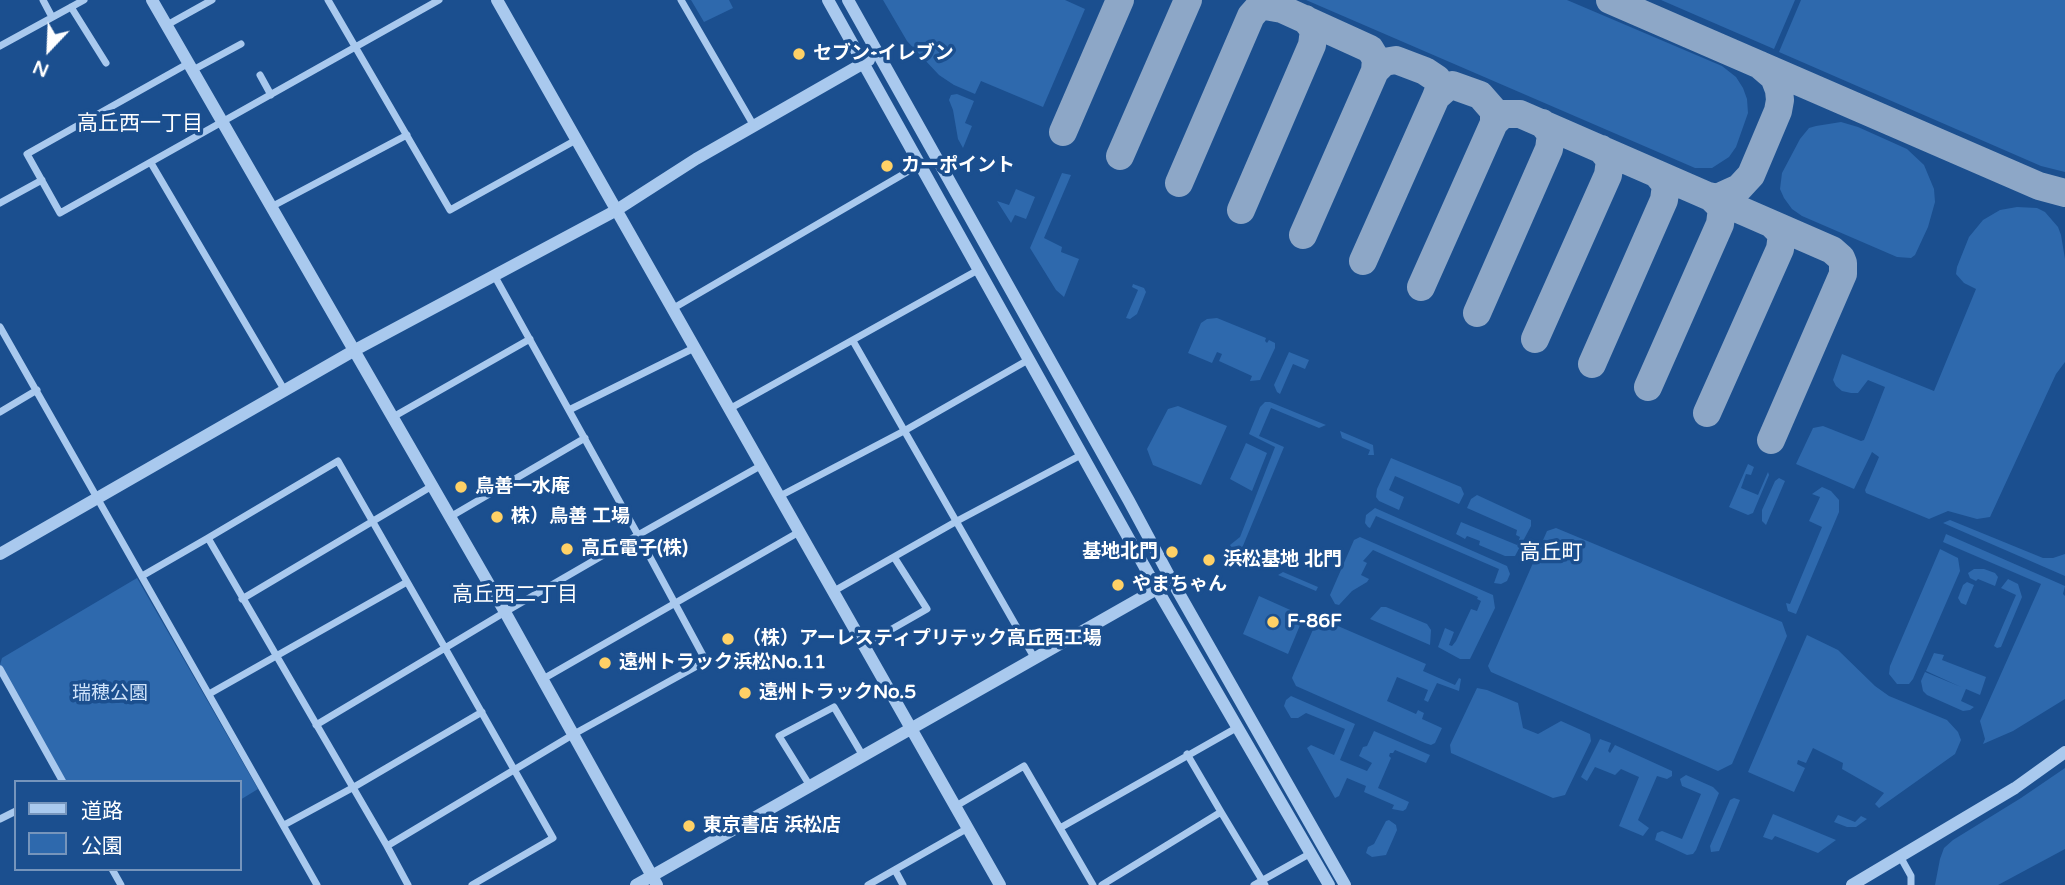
<!DOCTYPE html>
<html>
<head>
<meta charset="utf-8">
<style>
	body { margin:0 }
	#map { position:relative; width:2065px; height:885px; overflow:hidden; background:#1b4f8f; font-family:"Varela Round","Noto Sans JP",sans-serif }
	canvas { display:block }
	.legend { position:absolute; left:14px; top:780px; width:228px; height:91px; box-sizing:border-box; background:#1b4f8f; border:2px solid #7695bc; margin:0; padding:9px 12px; list-style:none; font-size:21px; color:#fff }
	.legend li { display:flex; align-items:center; gap:14px; height:35px }
	.legend b { width:35px; border:2px solid #7695bc }
	.north { position:absolute; left:14px; top:14px; width:70px; height:70px; -webkit-text-stroke:5px #1b4f8f; paint-order:stroke; rotate:203deg; font-size:19px; font-weight:700; line-height:28px; text-align:center; color:#fff }
	.north::after { content:''; display:block; margin:auto; width:24px; height:32px; background:#fff; clip-path:polygon(50% 0,100% 100%,50% 72%,0 100%) }
</style>
</head>
<body>
<div id="map">
<canvas width="2065" height="885"></canvas>
<ul class="legend">
<li><b style="height:9px;background:#a9c9ee"></b>道路</li>
<li><b style="height:19px;background:#2e69ad"></b>公園</li>
</ul>
<div class="north">N</div>
</div>
<script>
const ctx = document.querySelector('canvas').getContext('2d');
ctx.lineJoin = 'round';
function fillPath(path, color) {
  ctx.fillStyle = color;
  ctx.fill(path, 'evenodd');
}
function toPath(rows) {
  const path = new Path2D();
  for (const r of rows) {
    path.moveTo(r[0], r[1]);
    for (let i = 2; i < r.length; i += 2) path.lineTo(r[i], r[i + 1]);
  }
  return path;
}
function trace(path, color, width, dash) {
  ctx.strokeStyle = color;
  ctx.lineWidth = width;
  ctx.lineCap = dash ? 'butt' : 'round';
  ctx.setLineDash(dash || []);
  ctx.stroke(path);
}
function label(font, color, halo, rows, align = 'center') {
  ctx.font = font + ' "Varela Round","Noto Sans JP",sans-serif';
  ctx.lineWidth = 7;
  ctx.setLineDash([]);
  ctx.textBaseline = 'middle';
  ctx.strokeStyle = halo;
  ctx.fillStyle = color;
  for (const [text, x, y, turn = 0] of rows) {
    ctx.save();
    ctx.translate(x, y);
    ctx.rotate((+turn || 0) * Math.PI / 180);
    ctx.textAlign = isNaN(turn) ? turn : align;
    if (halo) ctx.strokeText(text, 0, 0);
    ctx.fillText(text, 0, 0);
    ctx.restore();
  }
}
fillPath(toPath([
	[691,0,729,0,733,8,704,22],
	[883,0,1065,0,1085,9,1043,107,981,81,975,94,954,85,939,75,907,41],
	[1306,0,1567,0,1722,66,1736,77,1743,88,1747,99,1748,113,1736,147,1729,157,1712,168,1695,168],
	[1661,0,1795,0,1774,49],
	[1801,0,2065,0,2065,172,2041,166,1779,52],
	[957,94,974,101,965,123,972,126,963,148,958,139,953,110,949,100,951,95],
	[1841,122,1858,127,1907,149,1924,165,1934,189,1935,202,1928,227,1915,255,1911,258,1897,257,1802,216,1792,209,1784,198,1780,189,1782,173,1800,139,1809,128,1816,126],
	[1062,173,1071,175,1044,238,1062,247,1061,252,1079,259,1064,297,1056,290,1030,248],
	[1016,189,1035,197,1026,219,1015,215,1011,223,997,201,1009,205],
	[2017,207,2037,208,2045,212,2058,227,2061,235,2065,259,2065,362,2056,374,1990,517,1977,519,1948,511,1929,519,1866,493,1865,490,1879,457,1872,452,1854,489,1796,464,1813,428,1823,426,1861,441,1864,440,1876,410,1885,387,1868,380,1858,393,1851,393,1842,391,1836,386,1833,380,1842,354,1934,391,1976,289,1964,283,1956,274,1957,267,1969,237,1983,220,2000,210],
	[1133,284,1144,288,1146,292,1137,314,1130,319,1126,318,1138,290,1132,287],
	[1217,318,1266,338,1265,341,1267,343,1269,340,1275,343,1275,348,1260,380,1250,381,1252,376,1219,361,1222,354,1217,352,1212,363,1188,353,1201,323,1207,319],
	[1289,352,1309,360,1305,369,1293,364,1280,394,1277,392,1274,385],
	[1265,402,1270,402,1326,425,1319,428,1271,408,1259,436,1284,447,1240,553,1262,562,1265,570,1238,558,1230,545,1240,537,1275,447,1249,434,1260,407],
	[1178,406,1227,426,1201,485,1153,465,1147,449,1168,409],
	[1340,431,1373,445,1374,455,1368,455,1370,450,1342,438],
	[1246,443,1267,453,1252,491,1230,479],
	[1391,458,1461,487,1464,494,1459,504,1395,476,1389,490,1404,497,1399,510,1379,501,1376,497,1377,489],
	[1748,464,1754,467,1751,475,1746,474,1741,488,1758,495,1768,472,1769,475,1753,513,1748,515,1729,507],
	[1779,478,1785,481,1766,525,1762,521,1762,510,1775,481],
	[1822,487,1831,491,1839,500,1839,512,1796,614,1788,611,1786,603,1790,604,1822,527,1809,521,1820,497,1812,494],
	[1477,495,1531,520,1531,526,1515,556,1505,556,1479,545,1480,541,1467,536,1465,539,1456,534,1461,522,1517,545,1520,537,1516,535,1517,530,1467,508,1471,499],
	[1375,508,1507,566,1510,574,1507,581,1501,584,1494,583,1499,569,1376,516,1370,528,1368,527,1365,523,1366,515],
	[1950,520,2043,558,2053,558,2065,554,2065,576,1943,523],
	[1556,528,1782,622,1787,636,1732,764,1718,771,1491,672,1488,666,1547,531],
	[1946,534,2065,586,2063,594,2065,596,2065,699,2013,731,1983,744,1985,739,1980,721,2041,584,1943,542],
	[1360,537,1493,595,1495,608,1470,659,1460,659,1438,647,1445,628,1454,632,1449,645,1452,646,1456,641,1471,609,1477,611,1481,601,1477,599,1478,597,1373,550,1363,561,1367,563,1361,575,1369,579,1367,582,1352,591,1339,605,1335,604,1330,595,1354,540],
	[1940,549,1958,558,1960,571,1913,679,1909,684,1897,684,1889,674,1890,666],
	[1974,569,1984,569,1995,573,1998,577,1995,586,1978,579,1976,581,1970,578,1968,573],
	[1283,572,1318,587,1316,591,1278,575],
	[137,578,258,789,240,800,240,782,66,782,0,665,2,658],
	[2008,579,2018,584,2022,597,2001,647,1997,648,1994,646,2016,595,2001,588],
	[1967,582,1974,585,1966,605,1961,603,1958,598,1963,585],
	[1259,596,1297,613,1303,618,1288,654,1243,634],
	[1381,607,1386,607,1427,624,1431,630,1430,645,1370,619],
	[1324,620,1426,664,1423,671,1455,685,1459,678,1461,679,1459,691,1437,683,1428,702,1424,700,1428,690,1397,677,1387,701,1416,714,1418,710,1424,713,1422,719,1442,728,1435,743,1431,745,1425,743,1296,686,1292,678,1294,673,1315,625],
	[1807,635,1838,650,1875,686,1889,696,1947,720,1958,732,1961,740,1955,754,1879,808,1875,804,1884,793,1842,769,1843,763,1813,748,1806,763,1798,760,1797,764,1805,768,1794,792,1748,772],
	[1934,653,1944,655,1942,660,1986,677,1980,695,1966,689,1961,701,1974,707,1970,710,1963,711,1927,695,1923,691,1921,681,1925,672,1961,687,1926,671],
	[1477,688,1487,690,1518,703,1523,728,1538,734,1561,721,1590,734,1591,741,1565,795,1553,798,1451,753,1450,745],
	[1291,696,1355,724,1340,760,1367,771,1372,763,1359,756,1363,747,1367,746,1374,731,1430,755,1426,763,1395,750,1393,753,1390,753,1389,756,1391,758,1378,788,1409,802,1406,809,1403,811,1392,809,1394,805,1364,792,1366,786,1347,778,1339,796,1335,798,1307,748,1311,745,1334,755,1345,729,1306,713,1298,718,1291,718,1284,706,1286,700],
	[1600,739,1611,743,1608,751,1610,753,1615,745,1672,771,1672,776,1667,779,1657,776,1638,820,1649,828,1643,836,1619,826,1639,777,1621,769,1615,775,1595,767,1587,781,1581,777],
	[2065,768,2065,849,1998,885,1935,885,1940,859,1944,848,1953,840,2021,798],
	[1686,775,1713,787,1719,793,1696,850,1693,854,1687,855,1655,840,1657,833,1662,831,1682,839,1701,794,1682,786,1680,779],
	[1734,798,1740,800,1719,851,1711,852,1710,846,1730,800],
	[1773,814,1836,840,1818,853,1775,836,1772,840,1763,837],
	[1838,815,1855,822,1861,816,1867,819,1856,827,1847,827,1834,822],
	[1389,820,1396,825,1397,830,1386,855,1372,857,1366,853,1368,847,1374,844,1386,821]
]), '#2e69ad');
trace(toPath([
	[1610,0,2039,186,2065,193],
	[1063,132,1120,0],
	[1120,156,1188,0],
	[1179,183,1251,16,1258,8,1265,6,1282,9,1370,49,1376,59,1375,71,1384,62,1396,60,1425,71,1437,79,1439,89,1436,97,1446,88,1452,85,1480,95,1494,111,1494,123,1503,114,1520,114,1708,196,1717,198,1739,188,1751,175,1778,111,1780,100,1779,90,1774,77,1760,65],
	[1708,196,1832,250,1841,258,1843,263,1843,274,1771,440],
	[1241,210,1312,45,1314,30,1305,19],
	[1303,235,1375,71],
	[1363,261,1436,97],
	[1421,287,1494,123],
	[1477,313,1549,149,1551,134,1542,123],
	[1535,339,1608,175,1610,160,1601,149],
	[1592,364,1664,200,1666,185,1657,174],
	[1648,387,1720,224,1722,208,1712,198],
	[1707,413,1780,249,1782,234,1772,224]
]), '#8da7c7', 28);
trace(toPath([
	[43,0,52,17],
	[328,0,450,210,576,140],
	[681,0,754,126],
	[71,7,106,63],
	[167,25,212,0],
	[0,46,84,0],
	[189,63,27,154,60,213,439,0],
	[193,70,241,44],
	[260,75,271,95],
	[151,163,285,391],
	[0,203,42,180],
	[271,207,407,135],
	[494,275,638,535,706,661,574,734,387,846,208,538,338,461,445,648,505,612,638,535,762,465],
	[672,309,919,165],
	[0,327,317,885],
	[853,341,1035,659],
	[731,408,978,270],
	[569,410,694,348],
	[0,412,37,390],
	[393,417,530,339],
	[780,496,904,431,1028,360],
	[450,517,585,438],
	[142,576,208,538],
	[834,591,957,521,1081,455],
	[242,599,432,486],
	[864,645,927,609,894,557],
	[0,669,63,782],
	[543,679,799,532],
	[209,694,407,582],
	[316,725,445,648,553,838,472,885],
	[1187,754,1221,812],
	[810,786,779,736,834,707,863,756],
	[956,806,1024,766,1093,885],
	[0,819,16,811],
	[284,825,354,787,482,712],
	[1060,828,1238,727],
	[387,846,408,885],
	[1901,858,1911,876,1911,885],
	[112,869,121,885],
	[895,870,903,885],
	[868,885,968,828],
	[1102,885,1221,812,1265,885],
	[1254,885,1311,853]
]), '#a9c9ee', 7);
trace(toPath([
	[152,0,505,612,657,885],
	[497,0,1000,885],
	[828,0,1157,589,1329,885],
	[848,0,1129,501,1172,581,1345,885],
	[0,554,355,350,615,211,696,159,869,60],
	[636,885,1162,586],
	[1852,885,2015,788,2065,752]
]), '#a9c9ee', 12);
for (const [x, y, r, color] of [
	[799,54,7,"#ffd166"],
	[887,166,7,"#ffd166"],
	[461,487,7,"#ffd166"],
	[497,517,7,"#ffd166"],
	[567,549,7,"#ffd166"],
	[1172,552,7,"#ffd166"],
	[1209,560,7,"#ffd166"],
	[1118,585,7,"#ffd166"],
	[1273,622,7,"#ffd166"],
	[728,639,7,"#ffd166"],
	[605,663,7,"#ffd166"],
	[745,693,7,"#ffd166"],
	[689,826,7,"#ffd166"]
]) {
  const dot = new Path2D();
  dot.arc(x, y, r, 0, 2 * Math.PI);
  ctx.fillStyle = color;
  ctx.fill(dot);
  trace(dot, '#1b4f8f', 2.5);
}
label('bold 19px', '#fff', '#1b4f8f', [
	["セブン-イレブン",813,54],
	["カーポイント",901,166],
	["鳥善一水庵",475,487],
	["株）鳥善 工場",511,517],
	["高丘電子(株)",581,549],
	["基地北門",1158,552,"right"],
	["浜松基地 北門",1223,560],
	["やまちゃん",1132,585],
	["F-86F",1287,622],
	["（株）アーレスティプリテック高丘西工場",742,639],
	["遠州トラック浜松No.11",619,663],
	["遠州トラックNo.5",759,693],
	["東京書店 浜松店",703,826]
], 'left');
label('19px', '#cfe3fa', '#1b4f8f', [
	["瑞穂公園",110,694]
]);
label('21px', '#fff', '#1b4f8f', [
	["高丘西一丁目",140,124],
	["高丘町",1551,553],
	["高丘西二丁目",515,595]
]);
</script>
</body>
</html>
